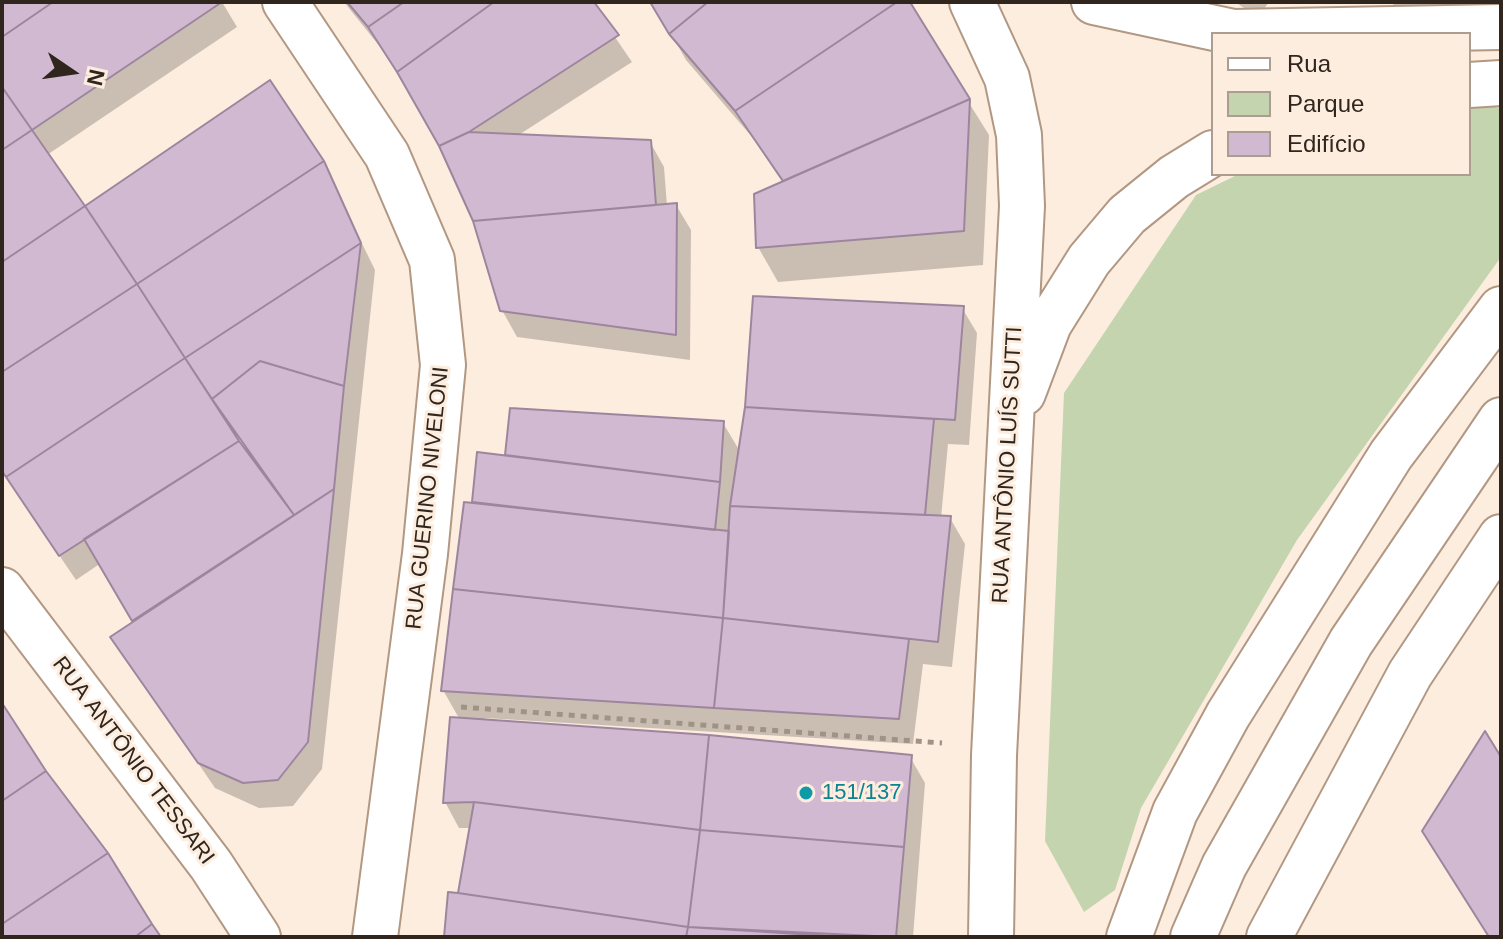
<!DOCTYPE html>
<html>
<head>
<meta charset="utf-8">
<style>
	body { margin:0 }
	#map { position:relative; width:1503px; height:939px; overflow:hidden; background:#fdeddf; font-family:Arial,sans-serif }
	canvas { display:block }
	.frame { position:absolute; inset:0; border:4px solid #30261e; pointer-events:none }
	.legend { position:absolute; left:1211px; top:32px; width:260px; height:144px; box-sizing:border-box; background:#fdeddf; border:2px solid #ab9d92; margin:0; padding:10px 14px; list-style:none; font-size:24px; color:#30261e }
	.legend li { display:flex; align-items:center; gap:16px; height:40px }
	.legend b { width:40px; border:2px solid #ab9d92 }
	.north { position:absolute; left:32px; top:32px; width:80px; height:80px; -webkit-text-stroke:6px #fdeddf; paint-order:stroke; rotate:103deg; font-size:22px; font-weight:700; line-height:32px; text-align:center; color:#30261e }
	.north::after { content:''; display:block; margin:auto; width:28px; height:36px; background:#30261e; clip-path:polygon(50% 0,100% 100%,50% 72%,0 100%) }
</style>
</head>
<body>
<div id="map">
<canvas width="1503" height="939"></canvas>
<div class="frame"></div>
<ul class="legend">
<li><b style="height:10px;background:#fff"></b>Rua</li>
<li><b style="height:22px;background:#c4d4af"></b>Parque</li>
<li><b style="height:22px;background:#d1b9d1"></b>Edifício</li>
</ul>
<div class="north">N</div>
</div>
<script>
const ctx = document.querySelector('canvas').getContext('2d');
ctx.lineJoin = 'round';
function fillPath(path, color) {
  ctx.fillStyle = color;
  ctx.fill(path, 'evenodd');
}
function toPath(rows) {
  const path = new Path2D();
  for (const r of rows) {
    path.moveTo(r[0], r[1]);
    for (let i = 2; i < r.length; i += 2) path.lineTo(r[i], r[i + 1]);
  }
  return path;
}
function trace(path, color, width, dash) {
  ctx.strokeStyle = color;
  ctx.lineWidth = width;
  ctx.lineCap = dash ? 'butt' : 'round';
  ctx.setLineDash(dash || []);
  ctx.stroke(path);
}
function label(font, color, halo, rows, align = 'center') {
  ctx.font = font + ' Arial,sans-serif';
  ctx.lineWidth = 6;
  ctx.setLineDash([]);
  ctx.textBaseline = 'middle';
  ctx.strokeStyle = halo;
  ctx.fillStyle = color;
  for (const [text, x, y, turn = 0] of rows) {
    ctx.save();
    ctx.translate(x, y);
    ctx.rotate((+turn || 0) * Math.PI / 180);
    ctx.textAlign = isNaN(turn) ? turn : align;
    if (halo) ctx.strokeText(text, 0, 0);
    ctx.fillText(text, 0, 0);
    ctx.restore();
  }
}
fillPath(toPath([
	[1483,105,1501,108,1501,257,1297,540,1141,808,1115,890,1084,912,1045,841,1064,393,1196,195,1239,174,1469,174,1469,107]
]), '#c4d4af');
fillPath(toPath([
	[2,2,222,2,237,27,47,155,85,209,322,162,375,270,322,769,293,806,259,808,215,788,112,637,135,622,101,563,76,580,2,471],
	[238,432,253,453,251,455,233,435],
	[344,2,591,2,632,62,517,136,650,142,664,167,667,206,676,205,691,230,690,360,517,337,502,310,475,220,442,149,385,53],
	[653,2,906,2,989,135,983,265,778,282,758,247,783,183,752,137,686,60],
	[1235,2,1269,2,1258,17],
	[1392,2,1464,2,1397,11],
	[962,308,977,333,969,445,948,444,941,518,950,518,965,544,952,667,923,664,913,744,485,718,485,722,910,757,925,783,913,937,446,937,459,895,472,828,459,828,445,802,460,720,443,690,479,454,507,457,512,411,723,423,741,453,747,407]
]), '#0003');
const building = toPath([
	[2,2,53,2,2,37,2,2],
	[53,2,222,2,32,130,2,87,2,37,53,2],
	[347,2,404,2,368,27,347,2],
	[404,2,494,2,397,72,368,27,404,2],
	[494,2,594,2,619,35,469,132,439,146,397,72,494,2],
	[650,2,708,2,669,34,650,2],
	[708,2,897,2,735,111,669,34,708,2],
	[897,2,910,2,970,99,783,181,735,111,897,2],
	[270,80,324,161,137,284,85,206,270,80],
	[2,87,32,130,2,150,2,87],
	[970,99,964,231,756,248,754,194,970,99],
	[32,130,85,206,2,262,2,150,32,130],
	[469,132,651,140,656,205,473,221,439,146,469,132],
	[324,161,361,243,185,358,137,284,324,161],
	[677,203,676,335,500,311,473,221,677,203],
	[85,206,137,284,2,372,2,262,85,206],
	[361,243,344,386,260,361,212,399,185,358,361,243],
	[137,284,185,358,6,477,2,471,2,372,137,284],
	[753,296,964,306,955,420,745,407,753,296],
	[185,358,239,441,59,556,6,477,185,358],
	[260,361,344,386,334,489,294,515,212,399,260,361],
	[745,407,934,419,925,515,730,506,745,407],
	[510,408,724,421,720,482,505,455,510,408],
	[239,441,294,515,132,621,84,539,239,441],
	[477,452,720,482,715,530,472,502,477,452],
	[334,489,308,742,278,780,243,783,198,763,110,637,334,489],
	[464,502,729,531,723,618,453,589,464,502],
	[730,506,951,516,938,642,723,618,730,506],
	[453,589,723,618,714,708,441,691,453,589],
	[723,618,909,639,899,719,714,708,723,618],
	[2,703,46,771,2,801,2,703],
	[450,717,709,735,700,830,474,802,443,803,450,717],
	[1485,731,1501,757,1501,937,1489,937,1422,831,1485,731],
	[709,735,912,755,904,847,700,830,709,735],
	[46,771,108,853,2,924,2,801,46,771],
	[474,802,700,830,688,927,458,893,474,802],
	[700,830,904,847,896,937,688,927,700,830],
	[108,853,152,924,135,937,2,937,2,924,108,853],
	[448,892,458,893,688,927,686,937,444,937,448,892],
	[152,924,161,937,135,937,152,924],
	[688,927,845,937,686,937,688,927]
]);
fillPath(building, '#d1b9d1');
trace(building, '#9d869d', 2);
const minor = toPath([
	[285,2,387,155,432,260,443,365,425,554,375,937],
	[972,2,1007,78,1019,135,1022,206,994,755,991,937],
	[1094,2,1233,32,1501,27],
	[1469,85,1501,83],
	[1023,393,1049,324,1089,260,1127,215,1174,177,1213,153],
	[2,590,211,865,258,937],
	[1129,937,1175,812,1228,715,1391,455,1501,309]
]);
const major = toPath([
	[1193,937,1224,866,1351,642,1501,420],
	[1269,937,1410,674,1501,537]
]);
trace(minor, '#b29883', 48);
trace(major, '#b29883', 48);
trace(toPath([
	[461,707,942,743]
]), '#9f9287', 5, [6, 6]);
trace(minor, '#fff', 44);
trace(major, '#fff', 44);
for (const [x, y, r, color] of [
	[806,793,8,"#0f9aa8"]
]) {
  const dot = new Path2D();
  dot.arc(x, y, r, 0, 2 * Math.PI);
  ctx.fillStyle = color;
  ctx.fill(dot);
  trace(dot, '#fdeddf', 3);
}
label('22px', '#30261e', '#fdeddf', [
	["RUA ANTÔNIO LUÍS SUTTI",1008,465,-87],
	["RUA GUERINO NIVELONI",428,498,-84],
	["RUA ANTÔNIO TESSARI",133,761,53]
]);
label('22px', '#0d838f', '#fdeddf', [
	["151/137",822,793]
], 'left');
</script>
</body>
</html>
